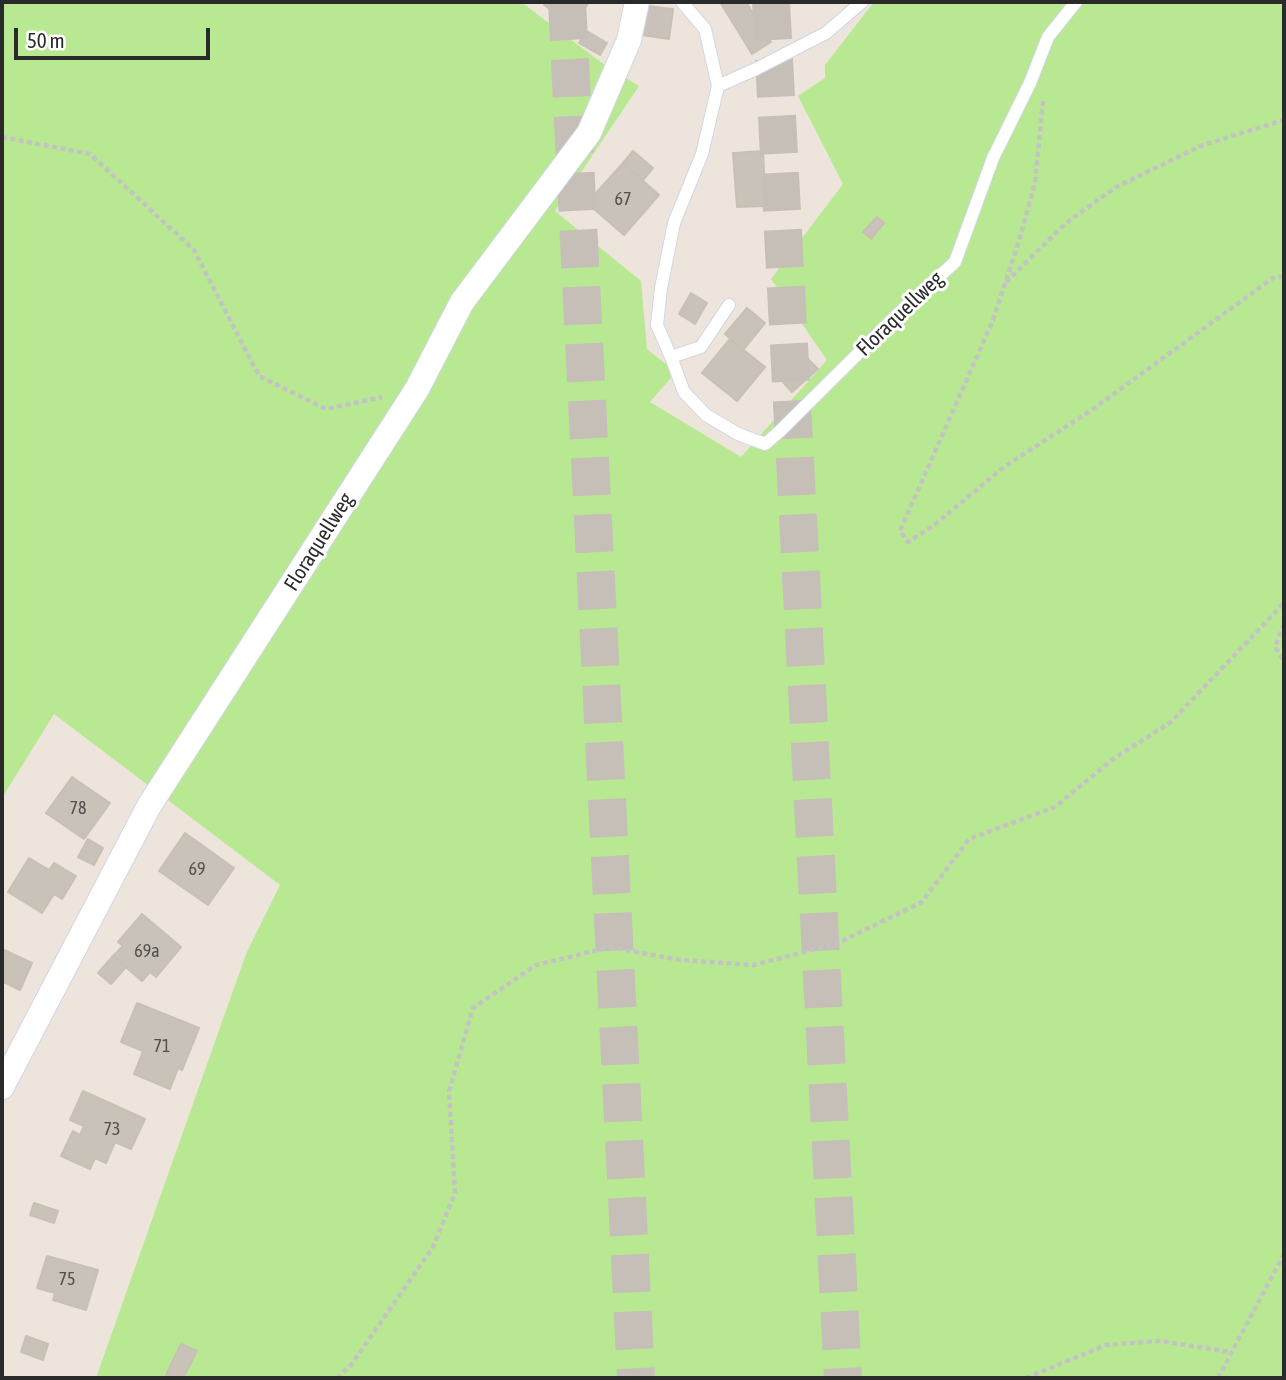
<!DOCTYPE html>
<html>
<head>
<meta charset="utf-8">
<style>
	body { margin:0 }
	#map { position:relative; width:1286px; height:1380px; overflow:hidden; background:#ede4db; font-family:"Asap Condensed",sans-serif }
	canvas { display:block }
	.frame { position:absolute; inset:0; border:4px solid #2a2a2a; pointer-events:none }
	.scale { position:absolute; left:14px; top:28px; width:196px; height:32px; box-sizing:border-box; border:4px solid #2a2a2a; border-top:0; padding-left:9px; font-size:21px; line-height:24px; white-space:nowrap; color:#2a2a2a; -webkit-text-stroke:5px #fff; paint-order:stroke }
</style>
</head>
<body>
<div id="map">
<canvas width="1286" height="1380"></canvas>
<div class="frame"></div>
<div class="scale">50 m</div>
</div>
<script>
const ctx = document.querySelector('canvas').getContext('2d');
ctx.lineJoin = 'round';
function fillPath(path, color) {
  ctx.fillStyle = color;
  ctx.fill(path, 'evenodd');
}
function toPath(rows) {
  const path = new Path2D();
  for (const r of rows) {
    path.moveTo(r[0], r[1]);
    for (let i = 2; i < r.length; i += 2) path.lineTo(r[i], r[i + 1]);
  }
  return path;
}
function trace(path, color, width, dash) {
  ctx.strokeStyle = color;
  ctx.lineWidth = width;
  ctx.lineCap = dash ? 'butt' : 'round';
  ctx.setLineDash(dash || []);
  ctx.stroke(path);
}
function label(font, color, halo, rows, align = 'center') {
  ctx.font = font + ' "Asap Condensed",sans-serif';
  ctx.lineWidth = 6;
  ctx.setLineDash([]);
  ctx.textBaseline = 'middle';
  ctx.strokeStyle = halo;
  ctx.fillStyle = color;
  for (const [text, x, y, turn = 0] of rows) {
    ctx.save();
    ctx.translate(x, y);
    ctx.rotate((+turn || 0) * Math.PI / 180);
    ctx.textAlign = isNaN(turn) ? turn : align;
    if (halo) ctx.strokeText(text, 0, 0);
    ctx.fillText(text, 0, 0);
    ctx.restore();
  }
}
fillPath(toPath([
	[2,2,521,2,606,66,639,86,555,211,641,281,647,349,676,372,650,402,741,457,827,360,771,279,843,184,798,96,825,78,825,65,874,2,1284,2,1284,1378,96,1378,246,954,280,885,54,714,2,798]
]), '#b8e992');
const building = toPath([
	[546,2,589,2,574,25,544,5,546,2],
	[720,2,746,2,771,42,752,54,720,2],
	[647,6,673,9,669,39,642,35,647,6],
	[587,31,607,43,600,55,579,43,587,31],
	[633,151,653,168,643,180,623,163,633,151],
	[763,151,766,206,737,207,733,153,763,151],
	[623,163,659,195,624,235,587,203,623,163],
	[877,217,884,223,871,239,863,232,877,217],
	[691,293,707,303,695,324,679,314,691,293],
	[747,308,765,323,743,350,725,334,747,308],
	[730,339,765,367,737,401,702,373,730,339],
	[806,357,818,369,792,392,781,380,806,357],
	[72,777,110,803,84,839,46,813,72,777],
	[185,833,234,868,208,905,159,871,185,833],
	[88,839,103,848,94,865,78,857,88,839],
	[29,858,49,870,54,863,76,876,62,899,54,894,42,913,8,892,29,858],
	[142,914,181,947,156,977,150,972,142,981,113,956,123,946,118,942,142,914],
	[2,949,32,963,20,990,4,982,2,986,2,949],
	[113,956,126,967,111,984,98,973,113,956],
	[137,1003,199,1028,182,1070,178,1068,170,1089,134,1074,143,1051,121,1042,137,1003],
	[83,1091,145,1119,131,1149,115,1142,106,1163,95,1158,90,1169,61,1156,73,1131,80,1135,84,1126,70,1120,83,1091],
	[34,1203,58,1211,54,1223,30,1215,34,1203],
	[47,1256,98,1270,86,1310,53,1300,55,1293,37,1288,47,1256],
	[26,1336,48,1344,43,1360,21,1352,26,1336],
	[181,1344,197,1351,183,1378,173,1378,166,1375,181,1344]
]);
fillPath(building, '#c8c2b9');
trace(building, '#c9c0b4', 2);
trace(toPath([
	[567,2,636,1378],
	[771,2,843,1378]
]), '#c6bfb8', 38, [38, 19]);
const lane = toPath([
	[682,2,705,29,718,86,702,154,674,223,661,288,657,325,671,357,701,347,729,305],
	[718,86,756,69,826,33,862,2],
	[671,357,684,392,706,415,738,434,765,444,779,432,897,315,955,262,993,158,1030,83,1048,37,1076,2]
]);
const street = toPath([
	[2,1087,149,806,417,389,462,302,589,133,629,40,637,2]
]);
trace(lane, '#d0d6e4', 14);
trace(street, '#d0d6e4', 26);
trace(toPath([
	[1043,101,1035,183,1019,241,993,320,900,531,908,542,933,526,1004,467,1093,409,1273,278,1284,276],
	[2,137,90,154,194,250,259,376,326,409,382,397],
	[1006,282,1066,223,1116,187,1203,145,1284,120],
	[1284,624,1275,647,1284,661],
	[337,1378,351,1365,433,1247,455,1193,449,1091,473,1008,536,965,610,947,680,960,753,965,836,944,922,902,969,839,1055,807,1113,759,1171,722,1284,603],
	[1026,1378,1106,1345,1160,1341,1231,1352],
	[1218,1378,1284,1254]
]), '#c3c3c3', 4.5, [5, 3.5]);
trace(lane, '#fff', 12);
trace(street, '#fff', 24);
label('18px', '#52504e', null, [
	["67",623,199],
	["78",78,808],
	["69",197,869],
	["69a",147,951],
	["71",162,1046],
	["73",112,1129],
	["75",67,1279]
]);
label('21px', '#2a2a2a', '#fff', [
	["Floraquellweg",900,314,-44],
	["Floraquellweg",319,542,-58]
]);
</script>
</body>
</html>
